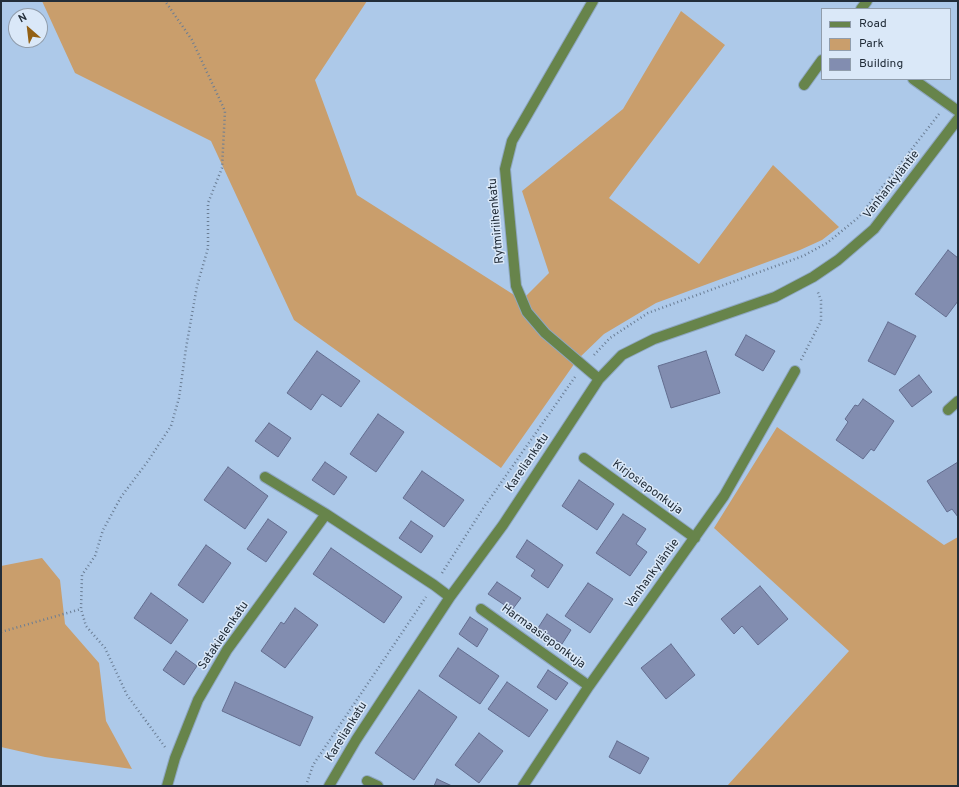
<!DOCTYPE html>
<html>
<head>
<meta charset="utf-8">
<style>
	body { margin:0 }
	#map { position:relative; width:959px; height:787px; overflow:hidden; background:#adc9e9; font-family:Overpass,sans-serif }
	canvas { display:block }
	.frame { position:absolute; inset:0; border:2px solid #222d39; pointer-events:none }
	.legend { position:absolute; left:821px; top:8px; width:130px; height:72px; box-sizing:border-box; background:#dae8f8; border:1px solid #909dac; margin:0; padding:5px 7px; list-style:none; font-size:12px; color:#222d39 }
	.legend li { display:flex; align-items:center; gap:8px; height:20px }
	.legend b { width:20px; border:1px solid #909dac }
	.north { position:absolute; left:8px; top:8px; width:40px; height:40px; box-sizing:border-box; background:#dae8f8; border:1px solid #909dac; border-radius:50%; rotate:332deg; font-size:11px; font-weight:700; line-height:16px; text-align:center; color:#222d39 }
	.north::after { content:''; display:block; margin:auto; width:14px; height:18px; background:#936013; clip-path:polygon(50% 0,100% 100%,50% 72%,0 100%) }
</style>
</head>
<body>
<div id="map">
<canvas width="959" height="787"></canvas>
<div class="frame"></div>
<ul class="legend">
<li><b style="height:5px;background:#67844b"></b>Road</li>
<li><b style="height:11px;background:#c99e6c"></b>Park</li>
<li><b style="height:11px;background:#828db0"></b>Building</li>
</ul>
<div class="north">N</div>
</div>
<script>
const ctx = document.querySelector('canvas').getContext('2d');
ctx.lineJoin = 'round';
function fillPath(path, color) {
  ctx.fillStyle = color;
  ctx.fill(path, 'evenodd');
}
function toPath(rows) {
  const path = new Path2D();
  for (const r of rows) {
    path.moveTo(r[0], r[1]);
    for (let i = 2; i < r.length; i += 2) path.lineTo(r[i], r[i + 1]);
  }
  return path;
}
function trace(path, color, width, dash) {
  ctx.strokeStyle = color;
  ctx.lineWidth = width;
  ctx.lineCap = dash ? 'butt' : 'round';
  ctx.setLineDash(dash || []);
  ctx.stroke(path);
}
function label(font, color, halo, rows, align = 'center') {
  ctx.font = font + ' Overpass,sans-serif';
  ctx.lineWidth = 3;
  ctx.setLineDash([]);
  ctx.textBaseline = 'middle';
  ctx.strokeStyle = halo;
  ctx.fillStyle = color;
  for (const [text, x, y, turn = 0] of rows) {
    ctx.save();
    ctx.translate(x, y);
    ctx.rotate((+turn || 0) * Math.PI / 180);
    ctx.textAlign = isNaN(turn) ? turn : align;
    if (halo) ctx.strokeText(text, 0, 0);
    ctx.fillText(text, 0, 0);
    ctx.restore();
  }
}
fillPath(toPath([
	[42,1,367,1,315,80,357,195,522,300,549,273,522,191,623,109,681,11,725,45,609,198,699,264,773,165,839,227,822,240,800,250,656,303,604,334,577,360,501,468,294,320,211,141,75,73],
	[777,427,944,545,958,537,958,786,727,786,849,651,714,528],
	[42,558,60,580,65,624,99,663,106,721,132,769,45,757,1,747,1,566]
]), '#c99e6c');
const building = toPath([
	[948,250,958,258,958,301,946,317,915,294,948,250],
	[888,322,916,336,895,375,868,361,888,322],
	[746,335,775,351,763,371,735,355,746,335],
	[317,351,360,381,341,407,322,394,311,410,287,393,317,351],
	[706,351,720,393,671,408,658,366,706,351],
	[919,375,932,392,912,407,899,390,919,375],
	[863,399,894,421,874,451,871,449,863,459,836,440,848,422,845,419,855,405,858,406,863,399],
	[378,414,404,432,376,472,350,454,378,414],
	[269,423,291,438,278,457,255,441,269,423],
	[325,462,347,477,334,495,312,480,325,462],
	[958,462,958,517,952,509,947,512,927,481,958,462],
	[228,467,268,496,245,529,204,500,228,467],
	[422,471,464,500,444,527,403,498,422,471],
	[579,480,614,504,597,530,562,506,579,480],
	[623,514,646,529,636,544,647,552,630,576,596,553,623,514],
	[268,519,287,532,266,562,247,549,268,519],
	[411,521,433,536,421,553,399,538,411,521],
	[527,540,563,565,548,588,531,576,535,570,516,557,527,540],
	[206,545,231,563,203,603,178,585,206,545],
	[331,548,402,597,384,623,313,574,331,548],
	[497,582,521,598,512,610,488,594,497,582],
	[588,583,613,599,590,633,565,616,588,583],
	[760,586,788,619,758,645,742,626,734,634,721,619,760,586],
	[151,593,188,620,171,644,134,618,151,593],
	[295,608,318,625,285,668,261,651,281,622,284,624,295,608],
	[547,614,571,630,562,644,538,628,547,614],
	[470,617,488,629,477,647,459,634,470,617],
	[671,644,695,675,666,699,641,668,671,644],
	[458,648,499,676,480,704,439,676,458,648],
	[176,651,197,666,184,685,163,670,176,651],
	[548,670,568,683,556,700,537,687,548,670],
	[235,682,313,717,300,746,222,711,235,682],
	[507,682,548,710,529,737,488,709,507,682],
	[419,690,457,717,414,780,375,753,419,690],
	[479,733,503,751,479,783,455,765,479,733],
	[617,741,649,758,640,774,609,757,617,741],
	[437,779,452,786,434,786,437,779]
]);
fillPath(building, '#828db0');
trace(building, '#636d8f', 1);
const minor = toPath([
	[593,1,512,141,505,169,516,286,527,312,545,333,599,379],
	[861,9,867,1],
	[913,79,958,111],
	[804,85,822,60],
	[948,410,958,401],
	[584,458,695,538],
	[265,477,326,514,434,585,450,597],
	[481,609,589,686],
	[367,781,378,786],
	[167,786,175,758,198,700,227,650,326,514],
	[329,786,356,740,450,597,503,525,599,379,622,355,654,339,775,297,813,277,838,260,874,229,958,119],
	[523,786,589,686,724,496,795,371]
]);
trace(minor, '#8ea7c2', 12);
trace(toPath([
	[594,355,610,338,648,313,803,256,827,243,859,217,939,114],
	[801,360,821,321,821,300,817,290],
	[442,573,484,507,575,377],
	[1,632,81,609],
	[165,747,127,695,105,648,86,626,81,609,82,575,95,556,103,530,121,497,148,461,171,426,179,398,186,348,197,286,208,248,208,203,222,168,225,111,192,40,165,1],
	[306,786,313,765,426,597]
]), '#6a7d94', 2.5, [1, 3]);
trace(minor, '#67844b', 10);
label('12px', '#222d39', '#dae8f8', [
	["Vanhankyläntie",892,185,-52],
	["Rytmiriihenkatu",497,221,-95],
	["Kareliankatu",528,463,-56],
	["Kirjosieponkuja",647,488,36],
	["Vanhankyläntie",653,574,-54],
	["Satakielenkatu",224,636,-56],
	["Harmaasieponkuja",543,637,36],
	["Kareliankatu",347,732,-58]
]);
</script>
</body>
</html>
